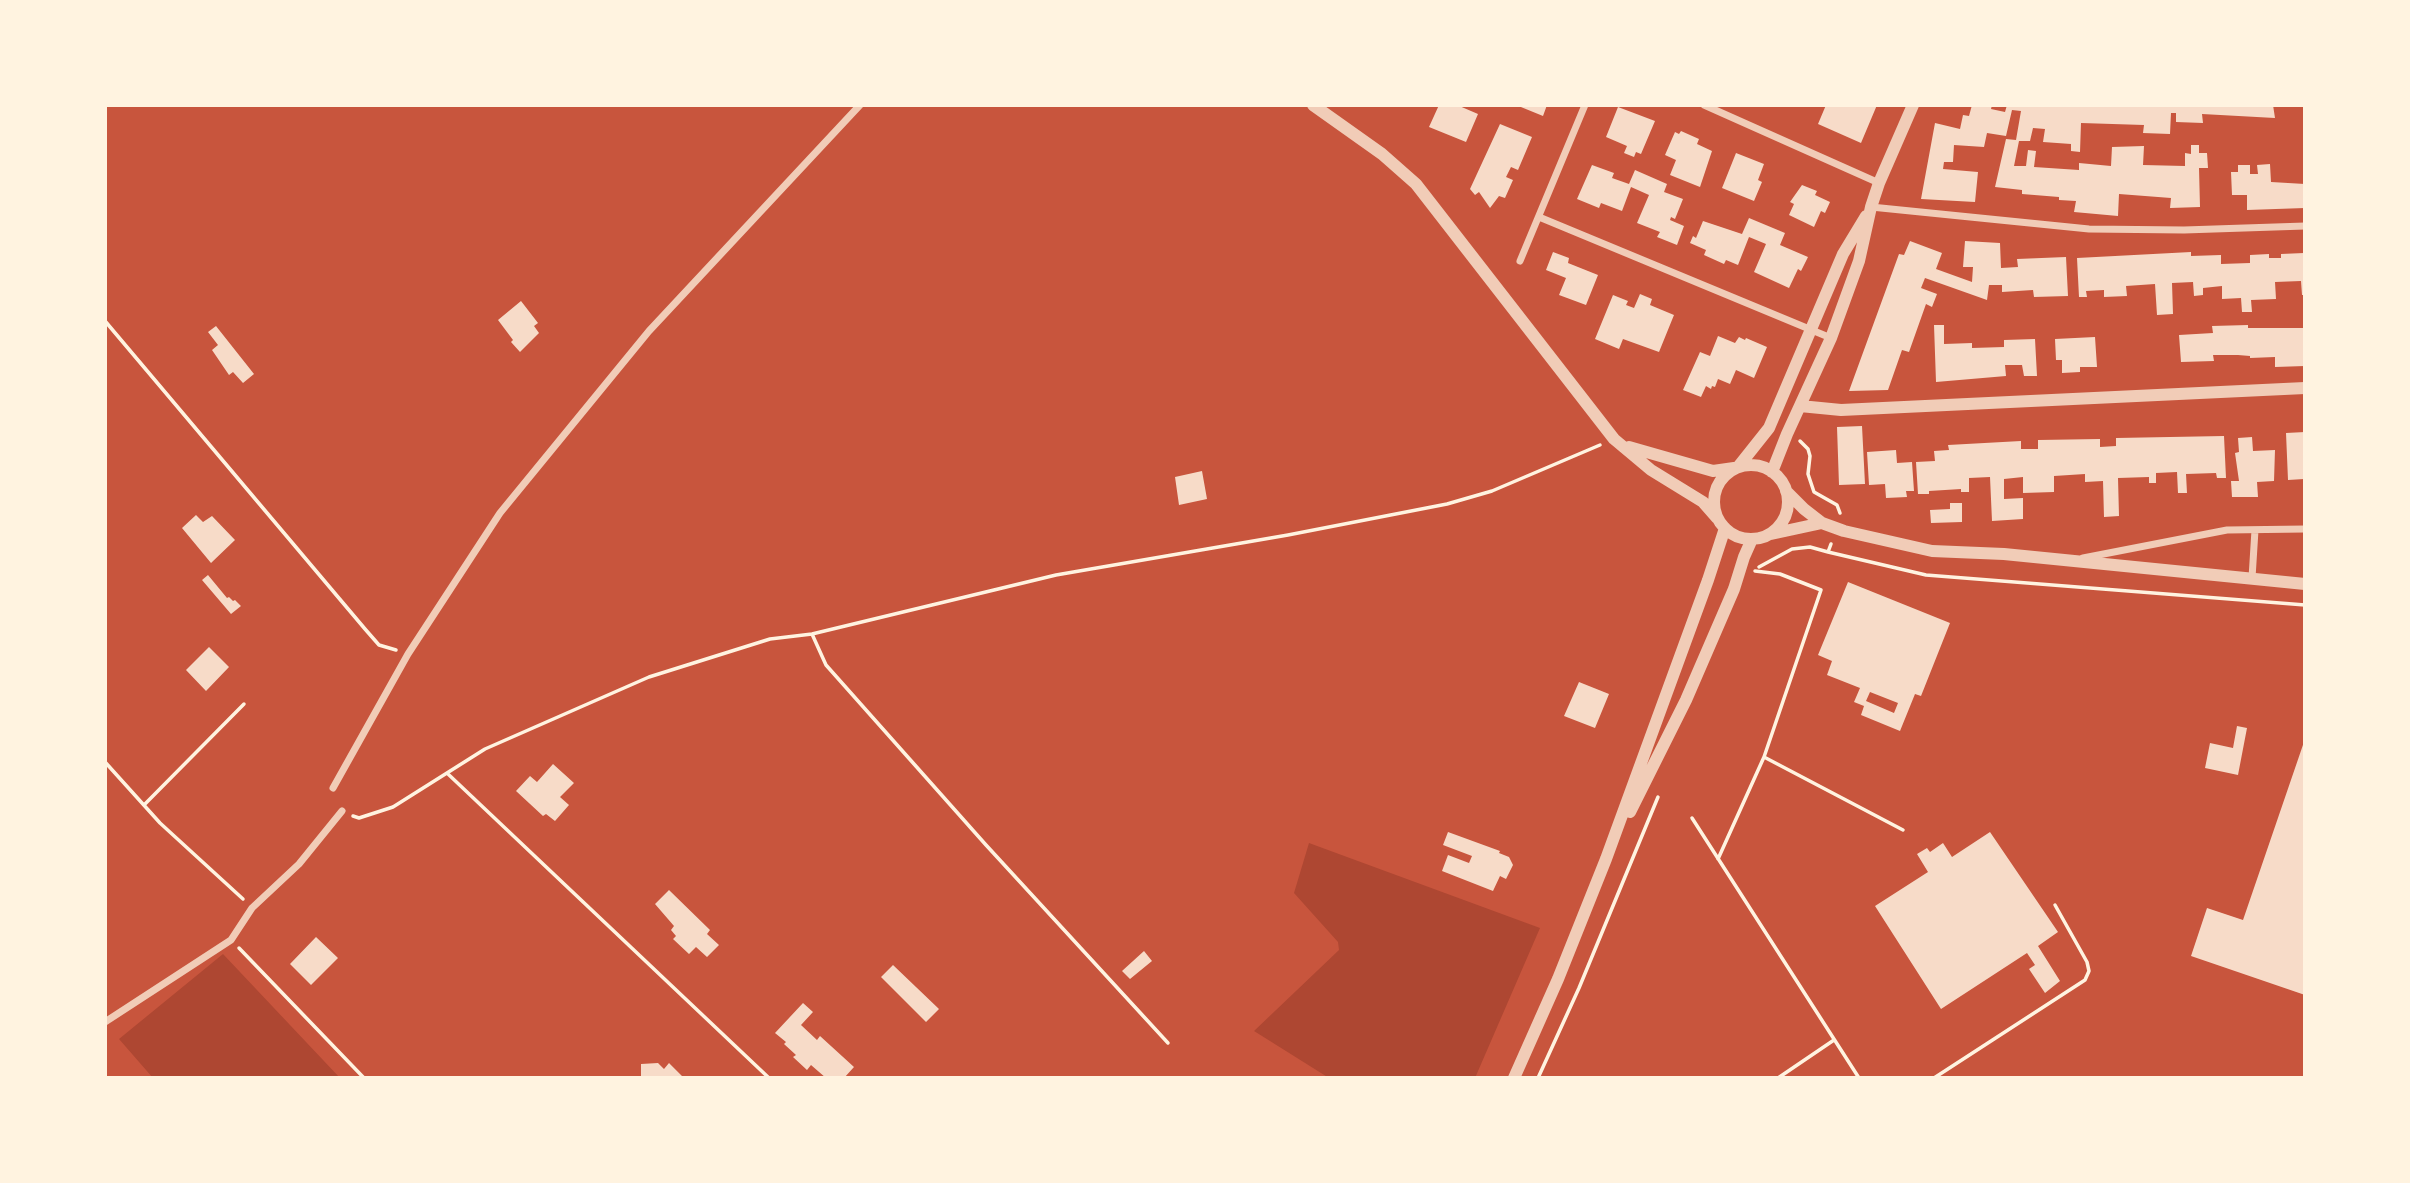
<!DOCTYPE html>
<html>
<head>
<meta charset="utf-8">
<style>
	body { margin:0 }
	#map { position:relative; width:2410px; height:1183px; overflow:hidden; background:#c8553d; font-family:"Nunito Sans",sans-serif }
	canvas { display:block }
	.frame { position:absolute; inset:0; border:107px solid #fff3e0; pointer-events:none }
</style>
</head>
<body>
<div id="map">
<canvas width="2410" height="1183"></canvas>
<div class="frame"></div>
</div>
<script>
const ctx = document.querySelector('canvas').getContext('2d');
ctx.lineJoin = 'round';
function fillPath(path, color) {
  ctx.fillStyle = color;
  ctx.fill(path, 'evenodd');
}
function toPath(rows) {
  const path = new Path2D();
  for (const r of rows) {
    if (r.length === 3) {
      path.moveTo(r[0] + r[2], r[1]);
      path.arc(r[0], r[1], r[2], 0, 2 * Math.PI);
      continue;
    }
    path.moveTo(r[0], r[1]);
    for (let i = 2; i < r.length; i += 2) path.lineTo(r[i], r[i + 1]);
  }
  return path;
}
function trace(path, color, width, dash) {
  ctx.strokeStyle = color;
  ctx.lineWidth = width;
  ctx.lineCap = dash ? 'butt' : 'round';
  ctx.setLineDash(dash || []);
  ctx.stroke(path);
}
fillPath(toPath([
	[1309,843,1540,928,1475,1078,1329,1078,1254,1031,1339,950,1338,942,1294,893],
	[223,954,340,1078,153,1078,119,1039]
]), '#ae4732');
fillPath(toPath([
	[1439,105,1457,105,1478,114,1466,142,1429,127],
	[1516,105,1547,105,1543,116],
	[1826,105,1877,105,1861,143,1818,124],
	[1972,105,1992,105,1991,109,2005,112,2007,105,2273,105,2275,118,2202,114,2203,123,2176,122,2176,113,2171,113,2170,134,2143,133,2144,125,2081,123,2080,152,2071,151,2071,144,2043,142,2045,129,2033,128,2030,141,2019,141,2014,166,2026,166,2028,150,2036,151,2034,167,2079,170,2079,163,2111,166,2112,147,2144,146,2143,165,2185,166,2185,153,2191,154,2191,145,2199,145,2199,153,2207,153,2208,168,2199,168,2200,207,2170,208,2171,198,2119,194,2118,216,2074,212,2076,201,2059,200,2059,197,2022,194,2022,190,1995,187,2006,139,2016,140,2021,111,2012,110,2006,136,1987,133,1984,147,1954,145,1953,162,1944,162,1943,169,1978,172,1975,202,1921,199,1935,123,1960,129,1963,115,1969,116],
	[1618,107,1655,121,1641,154,1636,152,1634,157,1624,153,1627,146,1606,137],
	[1500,124,1532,137,1518,170,1511,167,1506,177,1513,180,1505,198,1499,196,1490,208,1479,192,1475,195,1470,189],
	[1681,131,1699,139,1697,144,1712,151,1700,187,1670,175,1676,160,1665,155,1675,132,1679,134],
	[1736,153,1764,164,1758,180,1762,182,1754,201,1722,188],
	[2270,164,2271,182,2305,184,2305,208,2247,210,2247,195,2232,195,2231,172,2238,172,2238,165,2250,165,2250,174,2258,174,2257,165],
	[1592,165,1614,173,1612,178,1629,184,1635,170,1667,184,1664,192,1683,199,1675,219,1671,217,1670,220,1684,226,1677,245,1657,237,1660,232,1637,223,1649,195,1631,187,1622,211,1601,203,1599,208,1577,199],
	[1802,185,1817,191,1815,195,1830,202,1825,213,1821,211,1814,227,1789,215,1794,204,1790,202],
	[1749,218,1785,233,1780,245,1808,257,1801,271,1798,269,1789,288,1754,272,1766,244,1749,237,1738,265,1726,260,1724,264,1704,255,1706,250,1690,243,1693,236,1696,238,1703,221,1742,234],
	[1910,241,1942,253,1936,269,1972,282,1973,267,1963,267,1965,241,2000,243,2001,268,2018,267,2017,259,2066,257,2068,296,2034,297,2033,290,2002,292,2002,285,1989,285,1987,300,1925,278,1921,288,1937,294,1932,307,1926,304,1909,352,1902,350,1888,390,1849,391,1899,254,1904,255],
	[1553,252,1569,258,1568,263,1598,275,1586,305,1559,295,1566,278,1546,270],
	[2191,252,2191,256,2221,255,2221,264,2250,263,2250,255,2269,254,2269,258,2281,258,2281,254,2304,253,2305,295,2302,295,2301,281,2275,282,2276,299,2251,300,2252,312,2242,312,2241,298,2222,299,2222,286,2203,288,2203,295,2194,296,2193,282,2172,283,2173,314,2157,315,2155,284,2126,286,2127,296,2104,297,2104,290,2086,291,2087,297,2079,297,2077,258],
	[1640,294,1652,299,1650,305,1674,315,1659,352,1623,339,1619,349,1595,339,1613,295,1628,301,1626,305,1634,308],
	[521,301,538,323,534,326,539,333,520,352,511,342,513,340,498,320],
	[1934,325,1944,325,1944,344,1972,343,1972,348,2004,347,2004,340,2035,339,2037,376,2024,376,2022,365,2005,365,2006,376,1936,382],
	[2248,325,2248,328,2305,328,2305,366,2275,367,2275,357,2250,358,2250,356,2238,355,2213,355,2214,361,2181,362,2179,335,2213,333,2212,326],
	[216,326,254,374,243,383,233,372,229,375,212,350,218,345,208,332],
	[1718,336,1735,343,1739,337,1745,340,1746,338,1767,347,1754,378,1736,370,1730,384,1718,379,1715,387,1712,386,1711,389,1706,386,1701,397,1683,390,1700,352,1710,356],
	[2095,337,2097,367,2080,367,2080,372,2062,373,2062,360,2056,360,2055,339],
	[1862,426,1865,484,1839,485,1837,427],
	[2305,432,2304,479,2288,480,2286,433],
	[2224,436,2226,478,2217,478,2216,473,2186,474,2187,493,2178,493,2177,472,2156,473,2156,483,2149,483,2149,477,2118,478,2119,516,2104,517,2103,481,2085,482,2085,474,2054,476,2054,492,2023,493,2023,477,2004,479,2004,499,2023,498,2023,519,1992,521,1990,477,1969,478,1969,492,1961,492,1961,489,1929,491,1929,494,1918,494,1916,462,1935,461,1934,451,1949,450,1948,445,2021,441,2021,449,2038,449,2038,440,2100,439,2100,447,2116,446,2116,438],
	[2252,437,2253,451,2275,450,2274,481,2257,482,2258,497,2232,497,2231,481,2239,481,2235,453,2239,452,2238,438],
	[1896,450,1897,463,1912,462,1914,491,1906,491,1907,497,1886,498,1885,484,1869,485,1867,452],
	[1202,471,1207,499,1179,505,1175,477],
	[1950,503,1962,503,1962,522,1931,523,1930,510,1950,509],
	[196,515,203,522,212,516,235,540,211,563,182,528],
	[208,575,227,598,229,597,233,601,235,600,241,606,231,614,202,580],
	[1848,582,1950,623,1921,696,1915,694,1900,731,1861,715,1864,706,1854,702,1860,688,1827,675,1832,661,1818,655],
	[1870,692,1898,703,1894,713,1866,701],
	[209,647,229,667,206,691,186,670],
	[1579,682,1609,694,1595,728,1564,716],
	[2237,726,2247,728,2238,775,2205,768,2210,743,2233,748],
	[2305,739,2305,995,2191,956,2207,908,2243,920],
	[553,764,574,783,560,797,569,805,555,821,546,814,543,816,516,791,530,776,537,782],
	[1448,832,1500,851,1499,853,1509,857,1513,865,1506,879,1500,876,1493,891,1442,871,1448,855,1469,863,1472,856,1443,845],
	[1990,832,2058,932,2038,946,2060,981,2045,993,2029,969,2035,965,2027,953,1941,1009,1875,906,1928,872,1917,854,1927,848,1930,852,1943,843,1952,857],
	[669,890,710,930,707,934,719,945,707,957,696,947,689,954,673,939,676,936,671,930,674,926,655,904],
	[316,937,338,958,311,985,290,964],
	[1144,951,1152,961,1130,979,1122,971],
	[893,965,939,1009,926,1022,881,977],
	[803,1003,813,1012,801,1025,817,1040,820,1036,854,1067,844,1078,826,1078,811,1065,807,1070,793,1057,796,1055,784,1044,786,1042,775,1033],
	[658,1063,664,1069,669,1063,684,1078,641,1078,641,1064]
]), '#f7dbc8');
trace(toPath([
	[105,321,365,629,379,645,396,650],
	[1800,441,1808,449,1810,456,1808,474,1814,492,1837,505,1840,513],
	[1828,552,1926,575,2305,605],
	[1759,567,1792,549,1810,547,1828,552,1831,544],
	[1755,571,1780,574,1821,590,1764,757,1903,830],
	[812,634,826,665,986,845,1168,1043],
	[105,762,160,823,243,899],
	[448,774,769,1078],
	[144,805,244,704],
	[353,816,359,818,393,807,485,749,649,677,770,639,812,634,1056,575,1288,535,1447,504,1492,491,1600,445],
	[1692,818,1859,1078],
	[1718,859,1764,757],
	[239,948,364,1078],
	[1538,1078,1579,988,1658,797],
	[1778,1078,1834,1040],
	[1934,1078,2085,980,2089,971,2087,962,2055,905]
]), '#fff3e0', 3.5);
trace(toPath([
	[1704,105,1879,183],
	[1871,207,2089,229,2184,230,2305,226],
	[1539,217,1831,338],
	[1520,261,1585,105],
	[2083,558,2227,530,2305,529],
	[2252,578,2255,530],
	[333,788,408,654,500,513,649,331,860,105],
	[105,1022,231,940,252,908,299,864,342,811]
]), '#f1ccb7', 7);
trace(toPath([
	[1313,105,1382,154,1416,184,1614,439,1651,470,1703,502,1717,518],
	[1800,406,1841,410,2305,388],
	[1629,447,1713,471,1734,468],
	[1751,502,37],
	[1738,467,1769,428,1843,254,1866,216],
	[1772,472,1787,434,1831,338,1859,261,1871,207,1879,183,1913,105],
	[1786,491,1804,509,1822,523,1844,531,1932,551,2004,554,2305,584],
	[1771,534,1822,523],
	[1630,812,1686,700,1734,589,1744,557,1752,539],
	[1514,1078,1558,979,1606,859,1708,580,1725,528]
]), '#f1ccb7', 12);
</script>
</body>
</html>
